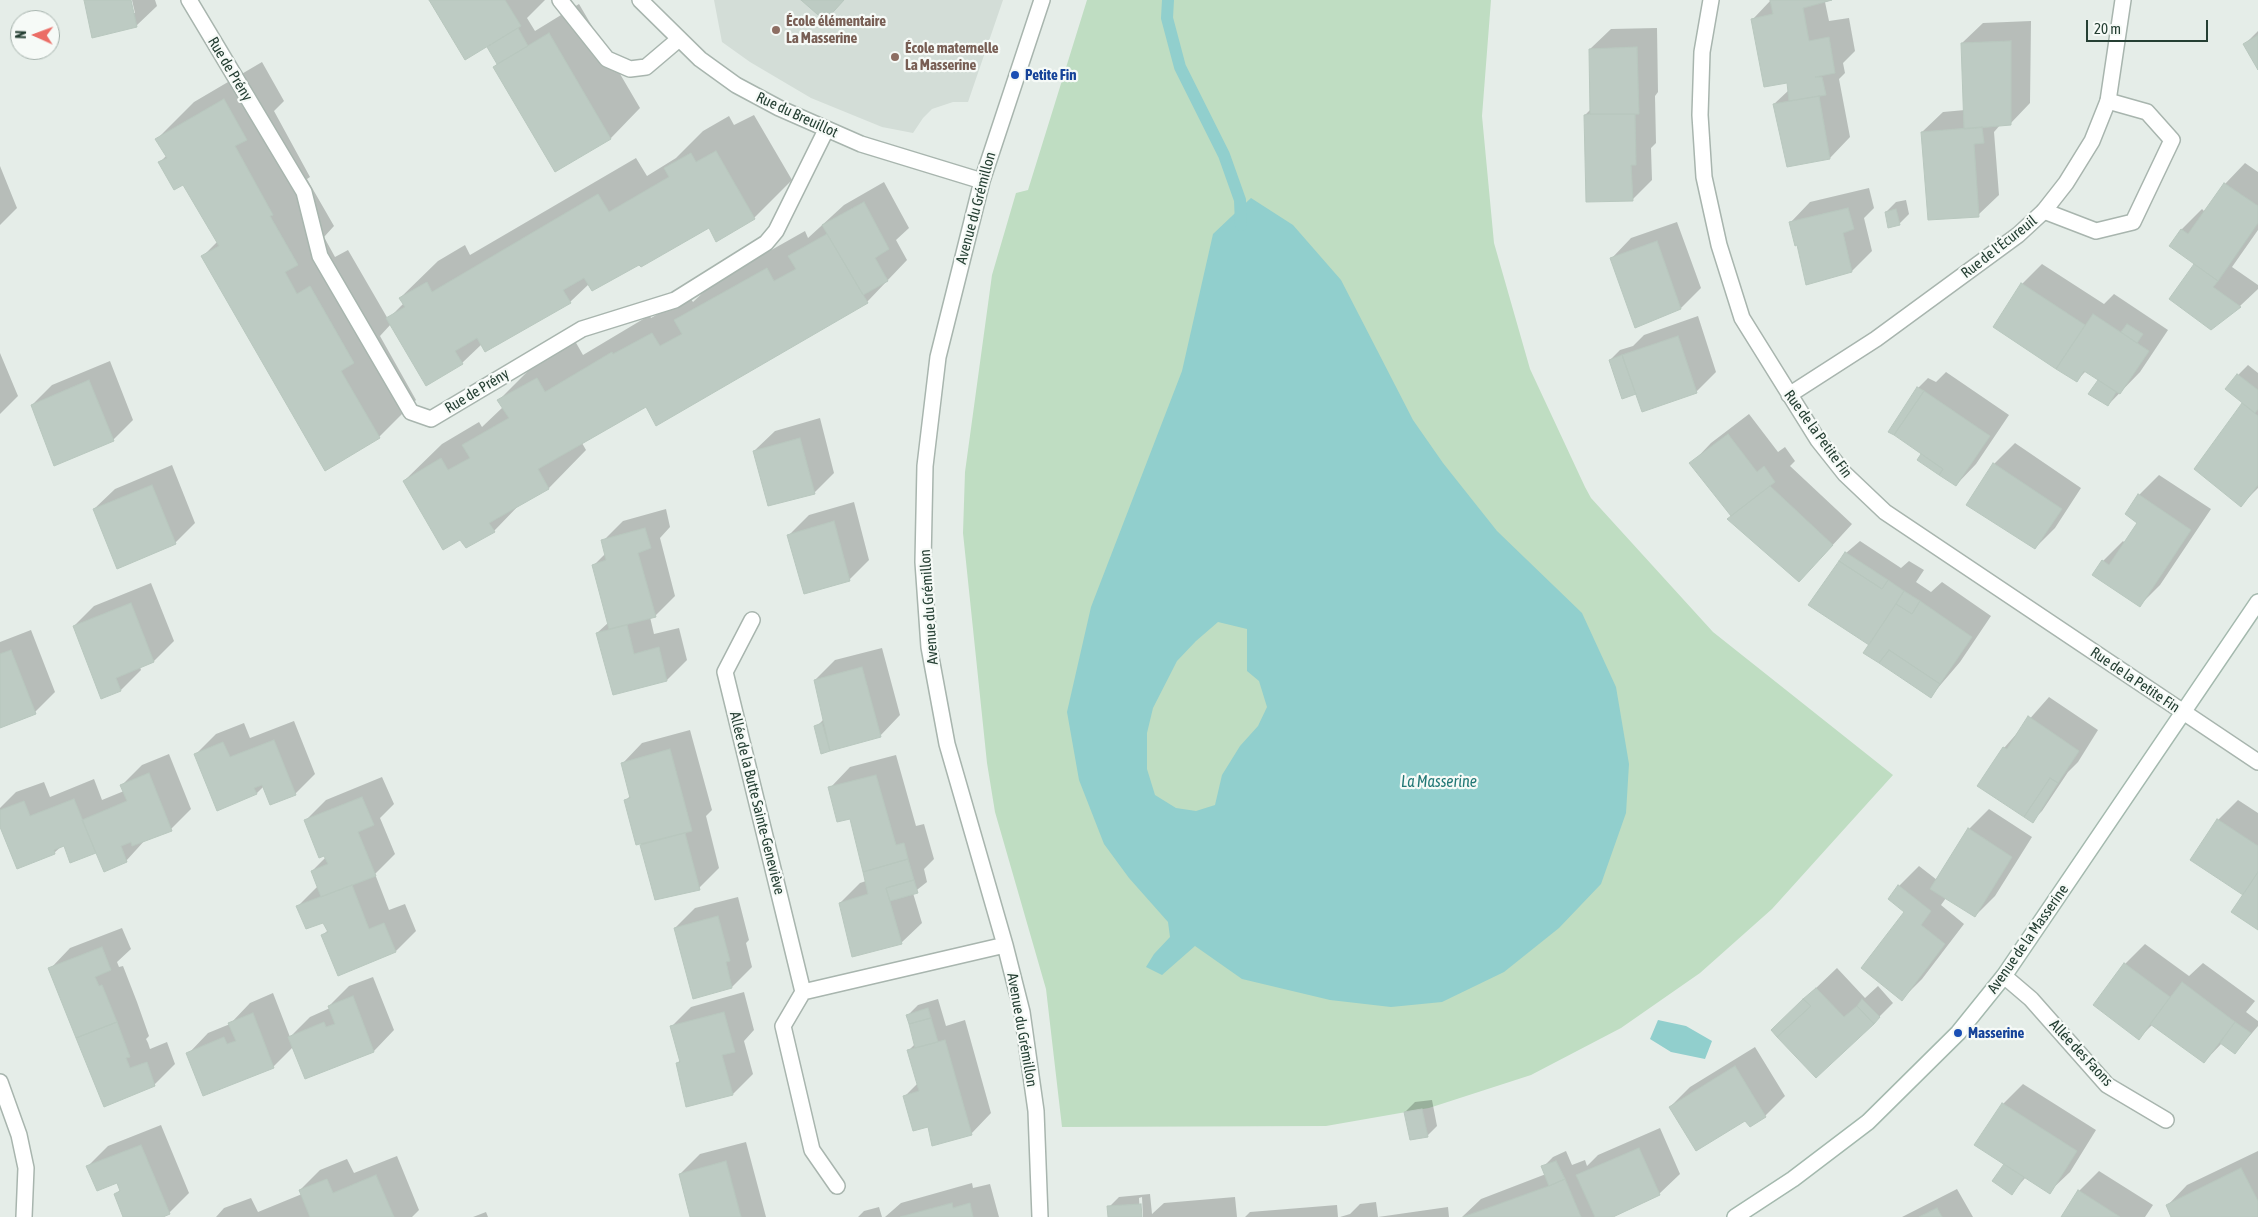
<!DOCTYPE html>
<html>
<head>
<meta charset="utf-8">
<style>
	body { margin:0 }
	#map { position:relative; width:2258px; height:1217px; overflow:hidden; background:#e5ede8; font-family:"Asap Condensed",sans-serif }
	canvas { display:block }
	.north { position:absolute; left:10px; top:10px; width:50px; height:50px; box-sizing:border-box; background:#f6faf7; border:1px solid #a2afa9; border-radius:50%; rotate:272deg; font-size:14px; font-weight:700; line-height:20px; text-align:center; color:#253f33 }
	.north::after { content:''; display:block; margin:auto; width:18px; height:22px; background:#eb6d66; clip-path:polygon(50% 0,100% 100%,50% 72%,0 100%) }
	.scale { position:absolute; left:2086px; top:20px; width:122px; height:22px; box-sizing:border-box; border:2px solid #253f33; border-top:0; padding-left:6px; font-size:15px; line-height:18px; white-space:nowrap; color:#253f33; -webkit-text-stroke:4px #f6faf7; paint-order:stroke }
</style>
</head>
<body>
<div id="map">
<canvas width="2258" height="1217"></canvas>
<div class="north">N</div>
<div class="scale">20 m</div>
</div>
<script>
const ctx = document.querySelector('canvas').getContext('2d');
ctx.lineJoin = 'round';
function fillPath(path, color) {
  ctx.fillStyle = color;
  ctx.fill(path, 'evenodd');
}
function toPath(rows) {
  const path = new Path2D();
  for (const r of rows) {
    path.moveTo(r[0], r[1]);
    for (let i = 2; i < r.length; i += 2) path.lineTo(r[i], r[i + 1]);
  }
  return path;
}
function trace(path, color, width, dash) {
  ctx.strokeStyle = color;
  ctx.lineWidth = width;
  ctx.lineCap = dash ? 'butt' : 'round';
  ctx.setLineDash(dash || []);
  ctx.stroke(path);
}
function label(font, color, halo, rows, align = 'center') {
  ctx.font = font + ' "Asap Condensed",sans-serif';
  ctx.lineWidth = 4.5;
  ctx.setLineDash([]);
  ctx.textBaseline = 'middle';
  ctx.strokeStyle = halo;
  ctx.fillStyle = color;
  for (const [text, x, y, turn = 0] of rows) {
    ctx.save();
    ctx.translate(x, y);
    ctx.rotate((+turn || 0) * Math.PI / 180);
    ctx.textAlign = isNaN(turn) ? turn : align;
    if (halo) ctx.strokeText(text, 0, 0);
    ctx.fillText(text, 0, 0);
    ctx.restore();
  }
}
fillPath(toPath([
	[714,0,1003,0,968,102,953,102,932,109,923,118,913,133,882,127,811,98,750,62,722,42]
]), '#d3ddd7');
fillPath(toPath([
	[1087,0,1491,0,1482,116,1494,243,1530,369,1585,487,1591,498,1713,632,1893,775,1772,909,1700,973,1621,1028,1531,1075,1429,1108,1326,1126,1062,1127,1046,989,995,812,987,763,963,533,965,472,992,275,1016,193,1028,190]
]), '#bfddc2');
fillPath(toPath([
	[1251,198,1293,225,1341,280,1413,420,1443,463,1497,531,1582,613,1616,687,1629,764,1626,813,1601,884,1559,928,1504,972,1442,1002,1391,1007,1330,1000,1242,979,1195,946,1162,975,1146,967,1154,954,1170,937,1168,922,1129,878,1104,844,1079,780,1067,712,1091,607,1182,371,1213,234],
	[1218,622,1247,629,1247,671,1259,681,1267,707,1258,726,1240,746,1222,775,1215,805,1196,811,1176,808,1155,795,1147,769,1147,733,1153,708,1177,661,1196,641],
	[1658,1020,1686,1026,1712,1041,1705,1059,1671,1052,1650,1039]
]), '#91cfcd');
fillPath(toPath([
	[85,0,130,0,133,13,135,13,132,0,155,0,157,6,136,26],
	[431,0,545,0,527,18,535,31,579,4,640,108,611,138,555,171,494,67,498,63,489,47,493,43],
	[1771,0,1832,0,1825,2,1829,21,1849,18,1855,51,1843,63,1845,73,1839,79,1850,137,1830,158,1774,104,1789,90,1788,82,1753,19],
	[2031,21,2030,103,2010,124,2001,124,1994,132,1999,195,1978,215,1922,132,1943,112,1965,110,1962,43,1983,23],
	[1657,28,1658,92,1655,96,1656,143,1651,148,1652,180,1632,200,1585,115,1591,109,1590,49,1611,29],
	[2258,31,2258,67,2245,44],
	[262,62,284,101,274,111,310,177,307,179,334,226,324,237,335,257,348,250,388,319,404,303,400,298,438,261,465,245,470,255,636,158,647,176,676,158,703,131,729,116,734,125,754,115,792,180,754,218,710,226,639,263,589,284,570,302,482,344,462,363,391,324,380,336,416,400,379,437,203,256,218,241,184,183,160,162,167,155,157,139,194,102],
	[2245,163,2258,172,2258,230,2232,267,2258,285,2258,289,2240,306,2211,328,2171,299,2196,264,2171,246,2182,229,2202,209,2205,212,2225,184],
	[0,166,17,208,0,225],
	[884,182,909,228,896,240,907,260,867,302,647,405,582,443,586,450,549,488,522,502,494,531,404,481,442,444,479,422,482,427,503,407,499,400,536,363,575,341,583,355,650,315,651,318,689,296,693,302,713,283,805,231,808,238,844,205],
	[1869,188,1874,208,1864,218,1872,251,1852,271,1798,243,1790,223,1810,202],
	[1906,200,1909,214,1899,224,1886,212,1896,202],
	[1677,222,1701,288,1681,308,1611,259,1631,238],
	[2042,264,2104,304,2114,294,2168,330,2140,372,2108,405,2090,394,2099,380,2086,371,2076,381,1994,326,2022,284],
	[1698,316,1716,372,1696,392,1637,393,1610,360,1620,350,1633,346,1644,335],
	[0,353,18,396,0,414],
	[110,361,133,420,113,440,32,405,52,385],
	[2248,365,2258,373,2258,488,2241,505,2196,469,2244,403,2238,375],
	[1946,372,2009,415,1976,464,1956,485,1922,455,1918,388,1928,378,1936,382],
	[1749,414,1778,452,1785,447,1795,461,1790,466,1852,524,1819,560,1733,516,1691,464,1711,443],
	[820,418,834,473,814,493,754,451,775,431],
	[2015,443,2081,488,2055,528,2035,548,1968,505,1994,464],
	[172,465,195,523,175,543,94,509,115,489],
	[2159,475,2211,509,2160,585,2140,605,2103,561,2123,541,2125,543,2139,523,2139,495],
	[854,502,869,560,849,580,789,535,809,515],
	[666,509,670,527,660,538,675,596,655,616,650,617,654,634,679,628,687,660,667,680,597,633,609,622,594,565,606,553,603,541,623,521],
	[1860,541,1901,568,1909,561,1924,570,1916,582,1931,592,1942,582,1991,616,1960,662,1931,696,1870,645,1846,553],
	[151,583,174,641,154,661,140,667,141,670,121,690,101,697,74,626,94,606],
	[31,630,55,692,35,712,0,726,0,642],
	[882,648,900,715,880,736,822,752,816,727,824,719,815,680,835,660],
	[2049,697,2098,730,2078,762,2068,772,2042,811,2032,821,2004,748],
	[294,721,315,774,295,794,264,786,257,793,218,809,196,754,216,734,244,723,250,738],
	[690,730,712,810,706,816,719,868,699,888,656,899,641,843,626,800,630,796,622,764,642,743],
	[169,754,191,809,171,829,146,839,126,861,64,844,54,853,0,824,0,808,16,792,44,782,50,797,94,779,102,800,124,791,122,785,142,765],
	[896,755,916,826,924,824,934,859,924,869,927,882,913,893,922,923,901,943,840,903,860,883,866,881,851,818,830,788,850,767],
	[382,777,394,804,380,818,395,854,375,874,389,910,405,904,416,931,396,951,323,935,328,930,324,921,298,906,318,886,312,871,326,857,306,820,326,800],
	[2238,800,2258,813,2258,929,2218,820],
	[1989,809,2032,837,1995,896,1975,916,1946,898,1941,905,1964,924,1922,979,1902,999,1906,912,1899,886,1919,866,1937,880,1969,829],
	[738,897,749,940,746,943,752,967,732,987,675,928,695,908],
	[122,928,131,949,117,962,119,967,123,966,137,1002,149,1036,146,1039,148,1043,150,1049,167,1042,175,1064,155,1084,104,1105,50,969,70,948],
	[2145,944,2189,976,2203,963,2255,1001,2246,1012,2258,1021,2258,1026,2235,1053,2222,1043,2204,1062,2153,1024,2139,1038,2125,964],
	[1837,968,1865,998,1878,986,1893,1003,1873,1023,1772,1030],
	[373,977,394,1030,374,1051,306,1077,294,1046,273,1067,188,1054,208,1033,230,1024,250,1003,273,993,290,1037,310,1017,330,1008,329,1006,349,986],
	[744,992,754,1030,744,1041,753,1074,733,1094,677,1064,680,1060,671,1027,691,1007],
	[938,999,946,1026,965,1020,991,1113,971,1134,928,1126,905,1096,918,1083,908,1051,915,1044,908,1015,918,1005],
	[1755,1047,1785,1096,1765,1116,1745,1120,1670,1107,1690,1087],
	[2023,1084,2096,1130,2070,1172,2049,1192,2026,1177,2012,1193,2005,1163,2003,1104],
	[1432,1100,1437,1126,1427,1136,1405,1112,1415,1102],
	[161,1125,189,1193,169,1213,160,1217,124,1217,116,1194,121,1189,118,1182,88,1166,108,1146],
	[1660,1128,1680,1174,1659,1194,1610,1217,1462,1217,1481,1199,1546,1174,1543,1167,1553,1157,1566,1151,1572,1165,1585,1160,1587,1166,1598,1155],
	[746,1142,766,1217,692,1217,680,1174,700,1154],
	[2258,1151,2258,1217,2173,1217,2167,1206,2187,1185],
	[397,1156,419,1210,412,1217,216,1217,224,1208,251,1198,258,1212,302,1194,300,1190,320,1170,347,1159,354,1173],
	[2099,1171,2153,1205,2145,1217,2062,1217,2079,1191],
	[972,1183,973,1188,990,1184,999,1217,885,1217,901,1203],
	[1957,1189,1973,1217,1902,1217],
	[1150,1194,1152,1214,1164,1203,1235,1197,1237,1217,1143,1217,1142,1197,1139,1198,1140,1217,1109,1217,1109,1207,1119,1197],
	[1376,1202,1378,1217,1340,1217,1350,1214,1360,1204],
	[1337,1205,1338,1217,1245,1217,1250,1212],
	[879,1207,882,1217,858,1217,864,1211],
	[1448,1207,1449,1217,1378,1217],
	[486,1212,488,1217,473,1217]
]), '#0003');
trace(toPath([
	[1168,0,1167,18,1180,67,1224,155,1240,200,1241,225]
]), '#91cfcd', 12);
const building = toPath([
	[84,0,131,0,137,27,92,38,84,0],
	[429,0,505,0,521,26,465,60,429,0],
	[801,0,844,0,825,21,801,0],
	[1770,0,1832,0,1803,8,1809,41,1829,37,1835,73,1815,77,1822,77,1826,95,1789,101,1787,83,1764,87,1751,19,1773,14,1770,0],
	[518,28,528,46,497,64,487,47,518,28],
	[549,33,611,139,555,172,493,67,549,33],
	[2258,35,2258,70,2243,44,2258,35],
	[2011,41,2011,125,1964,129,1961,43,2011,41],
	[1637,47,1639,114,1590,114,1589,49,1637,47],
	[1819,96,1830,159,1787,167,1773,104,1819,96],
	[224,99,247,140,235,146,273,215,270,216,298,265,285,272,297,294,310,286,354,363,341,371,380,438,325,471,201,256,219,246,183,185,174,190,158,162,167,158,155,139,224,99],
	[1590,114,1635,114,1636,165,1631,165,1633,201,1586,202,1584,115,1590,114],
	[1982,127,1984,143,1974,144,1979,217,1928,220,1921,132,1982,127],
	[716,151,755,219,716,242,709,228,641,267,639,265,592,291,584,278,563,290,571,303,485,352,477,338,455,351,463,364,426,386,386,318,405,307,399,298,427,282,432,292,598,194,609,212,669,177,664,168,691,153,696,162,716,151],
	[2224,183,2258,206,2258,223,2218,281,2169,246,2181,229,2188,234,2224,183],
	[864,202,889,249,875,258,888,281,863,295,822,225,864,202],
	[1848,208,1854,229,1843,233,1852,272,1806,285,1797,245,1795,246,1789,222,1848,208],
	[1896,209,1900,225,1888,228,1885,212,1896,209],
	[827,234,868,303,656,426,646,407,538,469,549,489,489,523,495,532,466,548,460,540,443,550,403,481,441,458,448,470,470,458,462,445,509,418,497,400,537,378,545,392,612,352,613,354,652,333,660,346,682,334,674,320,767,268,774,281,796,269,788,256,827,234],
	[1657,241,1681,309,1635,328,1610,258,1657,241],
	[2194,264,2218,281,2213,287,2241,307,2211,330,2169,299,2194,264],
	[2021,283,2085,325,2056,369,1993,327,2021,283],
	[2093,314,2149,351,2120,394,2084,371,2077,382,2056,369,2093,314],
	[2127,324,2143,334,2137,343,2121,332,2127,324],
	[1678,336,1697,393,1642,412,1622,355,1678,336],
	[1622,355,1636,394,1622,399,1609,360,1622,355],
	[2237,374,2258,390,2258,409,2255,413,2225,389,2237,374],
	[89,380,114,441,54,466,31,405,89,380],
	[2098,380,2116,392,2108,406,2088,394,2098,380],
	[1917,387,1924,391,1894,435,1888,432,1917,387],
	[1924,391,1990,436,1956,486,1939,475,1943,469,1894,435,1924,391],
	[2242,403,2258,416,2258,485,2241,507,2194,469,2242,403],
	[1728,434,1757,472,1764,466,1775,482,1731,516,1689,463,1728,434],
	[800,438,815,494,768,506,753,451,800,438],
	[1921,454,1943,469,1939,475,1917,460,1921,454],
	[1993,463,2062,509,2035,549,1966,505,1993,463],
	[152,485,176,544,117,569,93,509,152,485],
	[1770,486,1833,545,1799,582,1727,519,1770,486],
	[2138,494,2191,530,2140,607,2092,575,2102,560,2109,565,2137,523,2125,514,2138,494],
	[834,521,850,581,804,594,787,535,834,521],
	[645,528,651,548,638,553,656,617,609,629,592,565,606,560,601,540,645,528],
	[1845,552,1888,580,1882,589,1839,561,1845,552],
	[1839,561,1882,589,1888,580,1904,591,1869,645,1808,605,1839,561],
	[1904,591,1920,601,1912,614,1896,604,1904,591],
	[1920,601,1972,637,1940,684,1889,650,1879,663,1863,653,1896,604,1912,614,1920,601],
	[131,603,154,662,116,678,121,691,101,699,73,626,131,603],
	[627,625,634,654,659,647,667,681,613,695,596,633,627,625],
	[11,650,36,714,0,728,0,654,11,650],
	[1889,650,1940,684,1931,698,1879,663,1889,650],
	[862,667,881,737,830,751,814,680,862,667],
	[2028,716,2079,751,2058,783,2050,778,2024,817,1977,786,2003,747,2007,749,2028,716],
	[822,723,830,751,821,754,814,726,822,723],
	[274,740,296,795,270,805,262,785,254,788,257,794,217,811,194,754,223,742,230,757,274,740],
	[670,749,692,831,636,845,624,800,630,798,621,763,670,749],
	[149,773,172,831,132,846,131,842,121,846,127,862,104,872,82,820,127,801,120,785,149,773],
	[876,775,896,845,904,843,908,859,863,872,850,819,837,822,828,787,876,775],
	[2050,778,2058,783,2033,823,2024,817,2050,778],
	[362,797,374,825,358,832,376,876,321,897,311,871,328,864,324,856,319,858,304,820,362,797],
	[74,799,96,853,70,863,64,846,54,850,55,854,17,869,0,827,0,810,24,801,30,816,74,799],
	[2217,819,2258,846,2258,872,2243,895,2190,860,2217,819],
	[1968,828,2012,857,1975,917,1930,889,1968,828],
	[685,833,700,890,655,900,640,845,685,833],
	[908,859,914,880,886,888,902,944,852,957,839,903,868,894,863,872,908,859],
	[2258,872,2258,930,2231,912,2258,872],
	[914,880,918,893,890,901,886,888,914,880],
	[352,885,369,929,384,923,396,952,338,976,321,935,328,932,323,923,306,929,296,906,352,885],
	[1898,885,1931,911,1921,925,1945,944,1902,1001,1861,968,1904,912,1888,899,1898,885],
	[718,916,730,961,726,962,732,988,693,999,674,928,718,916],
	[102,947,111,970,95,977,99,986,102,985,117,1022,76,1038,48,968,102,947],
	[2124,963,2170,997,2139,1040,2093,1005,2124,963],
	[2182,982,2235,1022,2204,1063,2150,1024,2182,982],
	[1816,988,1844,1017,1857,1006,1874,1024,1816,1078,1777,1037,1811,1006,1803,999,1816,988],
	[353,996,374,1052,305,1079,288,1037,324,1022,326,1027,335,1024,328,1006,353,996],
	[1803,999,1811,1006,1777,1037,1771,1030,1803,999],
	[1862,999,1880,1017,1874,1024,1857,1006,1862,999],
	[928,1008,931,1018,909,1024,906,1015,928,1008],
	[724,1012,735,1052,722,1055,733,1095,686,1107,676,1063,680,1062,670,1026,724,1012],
	[253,1013,274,1068,203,1096,186,1053,224,1037,227,1044,236,1041,228,1023,253,1013],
	[931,1018,938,1042,915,1048,909,1024,931,1018],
	[117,1022,130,1057,126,1058,130,1068,147,1062,155,1086,104,1107,76,1038,117,1022],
	[2235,1022,2251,1033,2235,1054,2220,1043,2235,1022],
	[945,1040,972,1135,932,1146,928,1127,913,1131,903,1096,919,1091,907,1050,945,1040],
	[1735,1066,1766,1117,1750,1127,1745,1121,1696,1151,1669,1107,1735,1066],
	[2002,1103,2077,1151,2050,1194,1974,1145,2002,1103],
	[1422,1109,1428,1137,1410,1140,1404,1112,1422,1109],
	[141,1145,170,1214,163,1217,123,1217,114,1194,120,1191,117,1183,97,1191,86,1166,141,1145],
	[1639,1148,1660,1195,1613,1217,1595,1217,1576,1175,1639,1148],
	[726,1161,741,1217,690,1217,679,1174,726,1161],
	[1556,1161,1565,1179,1549,1186,1541,1166,1556,1161],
	[2004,1164,2024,1177,2012,1195,1992,1181,2004,1164],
	[2241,1168,2258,1201,2258,1217,2171,1217,2166,1205,2241,1168],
	[376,1175,394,1217,310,1217,299,1190,327,1179,333,1193,376,1175],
	[1565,1179,1581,1217,1463,1217,1549,1186,1565,1179],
	[2078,1190,2120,1217,2061,1217,2078,1190],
	[952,1203,953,1208,970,1203,973,1217,900,1217,952,1203],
	[1141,1204,1142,1217,1108,1217,1107,1206,1141,1204],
	[1937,1208,1942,1217,1919,1217,1937,1208]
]);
fillPath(building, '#bdcbc3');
trace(building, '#b8c7be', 1);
const lane = toPath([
	[560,0,607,59,630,69,646,67,679,39],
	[2044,211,2096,231,2133,222,2172,140,2147,112,2108,101]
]);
const street = toPath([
	[189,0,304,192,320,256,411,412,431,419,582,329,675,300,766,243,776,231,826,130],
	[640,0,700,59,736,85,779,108,861,144,982,181],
	[1711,0,1702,52,1700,115,1704,177,1719,245,1742,318,1818,440,1845,474,1885,512,2258,762],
	[1789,395,1876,339,2018,235,2044,211,2066,183,2092,141,2108,101,2123,0],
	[752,620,725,672,803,992,783,1026,812,1150,837,1186],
	[2004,976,2031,999,2107,1085,2166,1120],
	[803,992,1005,945],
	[0,1082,19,1135,26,1168,24,1217],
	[1040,1217,1036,1111,1022,1012,1005,945,947,744,929,647,923,562,925,466,938,357,982,181,1042,0]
]);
const secondary = toPath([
	[1735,1217,1793,1179,1868,1122,1958,1033,2004,976,2258,602]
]);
trace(lane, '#a8b5ae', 18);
trace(street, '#a8b5ae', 18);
trace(secondary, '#a4b9ae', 18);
trace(lane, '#fff', 15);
trace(street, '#fff', 15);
trace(secondary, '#fff', 15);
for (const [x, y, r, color] of [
	[776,30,5,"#8d6e63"],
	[895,57,5,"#8d6e63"],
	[1015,75,5,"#1a4fb4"],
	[1958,1033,5,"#1a4fb4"]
]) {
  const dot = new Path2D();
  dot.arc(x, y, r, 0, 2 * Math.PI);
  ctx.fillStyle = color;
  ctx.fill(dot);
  trace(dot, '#f6faf7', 2);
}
label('bold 15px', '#785e54', '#f6faf7', [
	["École élémentaire",786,21],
	["La Masserine",786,38],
	["École maternelle",905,48],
	["La Masserine",905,65]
], 'left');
label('15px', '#253f33', '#f6faf7', [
	["Rue de Prény",230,69,59],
	["Rue du Breuillot",797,115,25],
	["Avenue du Grémillon",976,208,-75],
	["Rue de l'Écureuil",1999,247,-38],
	["Rue de Prény",477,391,-31],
	["Rue de la Petite Fin",1818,434,54],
	["Avenue du Grémillon",929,607,-94],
	["Rue de la Petite Fin",2135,680,34],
	["Allée de la Butte Sainte-Geneviève",757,803,76],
	["Avenue de la Masserine",2028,939,-55],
	["Avenue du Grémillon",1022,1030,80],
	["Allée des Faons",2081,1053,47]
]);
label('bold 15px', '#164399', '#f6faf7', [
	["Petite Fin",1025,75],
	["Masserine",1968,1033]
], 'left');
label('italic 16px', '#227876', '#f6faf7', [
	["La Masserine",1439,782]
]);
</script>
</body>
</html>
